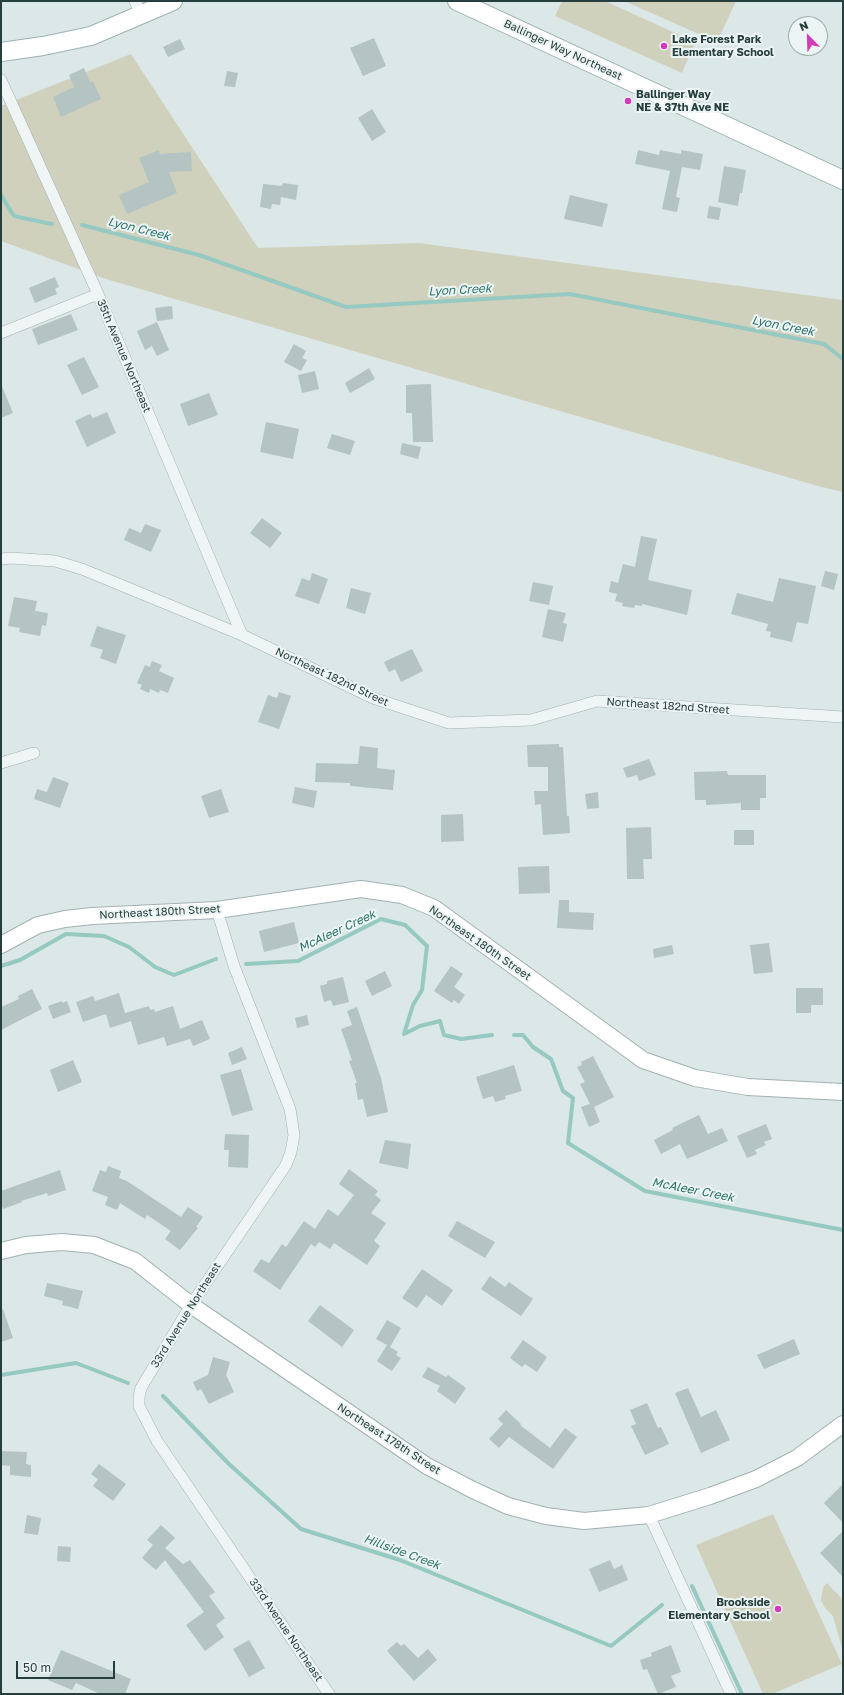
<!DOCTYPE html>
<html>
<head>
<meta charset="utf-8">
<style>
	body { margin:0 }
	#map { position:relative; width:844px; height:1695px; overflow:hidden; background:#dce7e7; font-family:"Golos Text",sans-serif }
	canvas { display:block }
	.frame { position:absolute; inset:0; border:2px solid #263e3d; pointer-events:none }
	.north { position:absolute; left:788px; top:16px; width:40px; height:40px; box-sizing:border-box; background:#ecf5f4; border:1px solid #9dacab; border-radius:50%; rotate:337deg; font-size:11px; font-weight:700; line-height:16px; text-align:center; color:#263e3d }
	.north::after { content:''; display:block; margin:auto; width:14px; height:18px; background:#d33bb7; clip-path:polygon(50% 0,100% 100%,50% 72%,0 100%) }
	.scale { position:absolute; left:16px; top:1661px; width:99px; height:18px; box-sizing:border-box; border:2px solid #263e3d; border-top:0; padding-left:5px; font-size:12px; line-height:14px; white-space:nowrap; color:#263e3d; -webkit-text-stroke:3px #ecf5f4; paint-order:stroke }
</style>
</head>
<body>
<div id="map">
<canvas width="844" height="1695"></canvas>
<div class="frame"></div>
<div class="north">N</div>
<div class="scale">50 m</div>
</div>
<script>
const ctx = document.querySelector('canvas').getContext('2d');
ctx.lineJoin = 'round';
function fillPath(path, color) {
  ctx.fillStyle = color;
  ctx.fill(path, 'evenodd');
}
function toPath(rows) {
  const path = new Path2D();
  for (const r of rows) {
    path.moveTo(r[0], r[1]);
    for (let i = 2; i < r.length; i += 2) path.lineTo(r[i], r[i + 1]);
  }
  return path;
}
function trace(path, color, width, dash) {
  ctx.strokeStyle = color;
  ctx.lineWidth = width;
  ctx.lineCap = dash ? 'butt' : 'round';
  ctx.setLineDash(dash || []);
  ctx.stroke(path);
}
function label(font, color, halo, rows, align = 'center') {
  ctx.font = font + ' "Golos Text",sans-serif';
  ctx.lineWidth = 4;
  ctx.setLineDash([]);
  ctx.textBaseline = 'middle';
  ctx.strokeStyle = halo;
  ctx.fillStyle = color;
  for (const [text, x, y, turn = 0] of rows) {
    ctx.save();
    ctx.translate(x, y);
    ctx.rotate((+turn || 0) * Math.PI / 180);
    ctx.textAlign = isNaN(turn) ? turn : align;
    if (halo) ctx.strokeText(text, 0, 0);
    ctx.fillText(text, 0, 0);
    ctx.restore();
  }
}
fillPath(toPath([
	[562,1,605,1,695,42,682,73,555,16],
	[624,1,736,1,717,42],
	[131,54,258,248,419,243,843,300,843,492,818,486,106,279,1,241,1,106],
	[773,1514,842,1664,772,1694,763,1694,696,1545],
	[827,1583,843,1600,843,1652,833,1616,825,1608,821,1600,823,1588]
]), '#d0d1bd');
trace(toPath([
	[1,195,14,216,52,224],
	[82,225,199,255,346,307,570,294,824,344,843,359],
	[246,964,298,961,381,919,405,925,427,946,422,990,413,1005,404,1034,420,1026,440,1021,444,1035,461,1039,492,1035],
	[1,966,20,960,66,934,104,936,129,947,155,967,174,975,216,959],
	[514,1035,523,1035,533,1047,551,1059,563,1091,573,1098,568,1143,645,1191,843,1230],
	[1,1375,76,1363,128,1383],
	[163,1396,229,1464,301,1529,400,1560,611,1646,662,1605],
	[692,1586,742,1694]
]), '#95c9c1', 4);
fillPath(toPath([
	[374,38,386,66,363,76,350,48],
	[180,39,185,49,168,57,163,47],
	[84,68,90,82,93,81,101,99,61,117,53,97,74,87,69,75],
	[227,71,238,73,235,87,224,86],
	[372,109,386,132,372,141,358,118],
	[159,150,160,154,191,152,192,171,169,172,177,193,127,214,119,195,149,182,139,158],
	[638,150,659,155,660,150,681,154,681,150,703,154,700,170,682,167,676,197,680,198,677,212,662,209,670,171,635,164],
	[724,166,746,170,742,193,740,193,738,206,718,202],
	[283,183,298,185,296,200,281,197,280,205,272,204,271,209,260,207,263,184,282,186],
	[570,195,608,204,602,227,564,219],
	[709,206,721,208,719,220,707,218],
	[55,277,59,287,55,289,57,294,35,303,29,288],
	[172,306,173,319,157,321,155,308],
	[71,314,78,330,38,345,32,329],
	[157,322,169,350,157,356,152,346,145,350,137,331],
	[294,344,306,351,302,358,307,360,301,371,284,362],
	[84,357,99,387,82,395,67,365],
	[369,368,375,379,350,393,345,383],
	[315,371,319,389,302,393,298,375],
	[1,384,13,413,1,418],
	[431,384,433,442,413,442,412,413,406,413,406,385],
	[209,393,218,415,188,426,180,404],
	[107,412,116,433,87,447,75,421,90,414,93,418],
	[266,422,299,429,293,459,260,452],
	[332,434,355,441,350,455,327,448],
	[402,443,421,447,418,459,400,454],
	[262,518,282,533,270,548,250,533],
	[145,524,161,530,151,552,124,540,129,528,141,533],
	[641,536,657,539,648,580,692,590,687,615,642,604,642,606,635,605,634,608,622,606,623,603,615,601,617,594,609,592,611,581,618,583,623,564,635,567],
	[825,571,838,574,834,590,821,586],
	[312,573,328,579,319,604,295,596,302,578,310,581],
	[779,578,816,586,808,624,797,622,792,642,770,637,771,632,766,631,768,624,731,614,737,593,773,602],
	[533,582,553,586,549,605,529,601],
	[351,588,371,593,365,614,346,608],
	[14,597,37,601,35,611,48,613,46,626,42,625,40,636,19,632,20,628,8,626],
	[548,609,566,613,563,623,567,624,563,642,542,637],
	[97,626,126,635,116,664,100,658,103,650,90,646],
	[412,649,423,671,401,682,395,669,389,672,384,662],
	[152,661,162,665,159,671,174,678,168,693,160,690,159,693,150,689,149,693,140,689,142,685,137,683,145,665,150,667],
	[279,692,291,696,279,729,258,722,268,695,277,698],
	[559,744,559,747,563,747,567,816,569,816,570,833,543,835,541,804,535,805,534,791,548,791,548,767,528,767,527,745],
	[360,746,378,748,377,768,395,770,393,790,350,786,350,783,315,782,316,763,358,764],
	[649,759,656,775,639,781,637,775,627,778,623,768],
	[727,771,728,775,766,775,766,798,760,798,760,810,741,810,741,803,706,805,706,800,695,800,694,772],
	[53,777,69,783,60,808,34,799,37,789,47,792],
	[295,787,317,791,314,808,292,803],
	[221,789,229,812,209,818,201,796],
	[598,792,599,808,587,809,585,794],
	[463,814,464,841,441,842,441,815],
	[651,827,652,859,643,859,644,879,627,879,626,828],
	[734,830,754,830,754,845,734,845],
	[549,866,550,893,519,894,518,867],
	[559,900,569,900,569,912,594,913,593,930,557,928],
	[294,922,299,943,264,952,259,931],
	[769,943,773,972,754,974,750,945],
	[672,945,674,954,654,958,653,949],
	[451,966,463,974,454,987,465,995,459,1004,454,1000,452,1003,434,991],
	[385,971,392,986,372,996,365,981],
	[343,977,349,1002,333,1006,331,1000,324,1002,320,986,327,984,327,981],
	[796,988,823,988,823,1005,811,1005,811,1013,796,1013],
	[32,989,42,1009,1,1030,1,1007,19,999,18,996],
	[119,993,125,1013,149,1006,150,1010,154,1009,155,1012,173,1006,180,1029,202,1020,210,1039,193,1046,190,1039,167,1046,164,1037,138,1045,131,1021,110,1028,106,1014,83,1022,76,1002,93,996,95,1001],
	[62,1001,62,1003,67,1001,71,1012,53,1019,48,1006],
	[357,1007,381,1078,388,1112,367,1117,363,1099,358,1100,355,1083,357,1083,349,1061,352,1060,341,1029,352,1025,347,1011],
	[307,1015,309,1025,297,1028,295,1018],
	[242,1047,247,1059,232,1065,228,1053],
	[593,1056,614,1097,594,1107,600,1122,589,1127,581,1107,590,1104,580,1084,585,1082,577,1067,582,1065,581,1062],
	[73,1060,82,1082,58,1092,50,1070],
	[514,1065,522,1091,505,1096,506,1099,495,1102,493,1096,483,1099,476,1077],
	[241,1069,253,1110,232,1116,220,1075],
	[699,1115,708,1134,722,1128,728,1141,687,1159,680,1144,661,1154,654,1140,673,1130,672,1128],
	[766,1124,772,1139,764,1142,766,1145,755,1150,757,1154,747,1158,737,1136],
	[225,1134,249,1135,248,1168,228,1167,229,1150,224,1150],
	[385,1140,411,1144,408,1169,379,1163],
	[108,1166,121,1171,119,1178,127,1181,181,1217,188,1207,203,1217,196,1227,198,1228,180,1250,165,1239,171,1231,147,1215,145,1219,120,1203,117,1210,105,1205,108,1197,92,1191,100,1170,106,1172],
	[349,1169,378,1191,375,1195,381,1200,371,1213,386,1223,374,1241,380,1246,367,1265,334,1243,330,1249,319,1242,315,1247,311,1244,280,1290,253,1271,261,1259,269,1263,282,1244,286,1247,304,1221,315,1229,328,1209,338,1216,354,1195,339,1184],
	[60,1170,66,1190,48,1196,47,1193,21,1201,22,1202,3,1209,1,1202,1,1191],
	[457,1221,495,1242,485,1258,448,1236],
	[422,1269,453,1290,442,1306,426,1295,417,1308,402,1298],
	[490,1276,505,1287,509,1282,533,1299,521,1316,481,1289],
	[47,1283,83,1291,78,1309,62,1305,63,1301,44,1296],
	[320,1305,354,1330,342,1347,308,1321],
	[3,1309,13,1338,1,1342,1,1310],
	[387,1320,401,1328,390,1347,398,1352,396,1355,401,1358,392,1371,377,1361,387,1345,376,1339],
	[794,1339,800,1354,764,1369,757,1355],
	[523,1340,547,1357,537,1372,525,1364,522,1367,510,1358],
	[213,1357,230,1362,226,1375,234,1392,209,1404,201,1389,197,1391,193,1382,208,1375],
	[428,1367,446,1377,448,1375,466,1388,455,1404,437,1391,440,1386,422,1377],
	[688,1388,701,1417,716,1410,730,1440,701,1453,675,1393],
	[647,1403,658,1428,661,1427,669,1444,645,1455,631,1426,636,1424,630,1410],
	[506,1410,521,1424,520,1425,550,1448,565,1428,577,1437,553,1469,509,1437,499,1448,489,1439,503,1424,498,1419],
	[1,1451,27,1452,26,1464,31,1465,31,1477,10,1475,10,1466,1,1465],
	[99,1464,126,1484,113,1501,93,1486,98,1479,91,1474],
	[843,1484,843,1523,824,1503],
	[27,1515,41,1518,38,1535,24,1533],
	[161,1525,175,1538,165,1548,183,1564,190,1560,215,1592,209,1596,225,1618,216,1625,224,1637,205,1651,186,1625,204,1612,165,1560,156,1570,142,1558,153,1545,147,1540],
	[843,1531,843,1577,820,1553],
	[58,1546,71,1547,70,1562,57,1561],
	[610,1560,614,1569,622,1565,628,1580,599,1592,589,1569],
	[249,1640,265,1668,249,1677,233,1649],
	[397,1642,401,1646,404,1644,418,1658,428,1649,437,1660,414,1681,387,1651],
	[671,1645,681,1672,671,1676,676,1687,658,1694,647,1669,643,1670,640,1660,652,1656,651,1653],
	[61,1650,131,1679,125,1694,100,1694,76,1683,72,1690,48,1680]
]), '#b3c4c3');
const street = toPath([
	[135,1,141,15],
	[1,80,98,294,242,635],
	[1,333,98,294],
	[1,559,11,558,55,561,82,569,242,635,373,698,449,723,531,720,597,701,843,717],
	[1,763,34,753],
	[217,910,234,966,290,1109,294,1135,291,1152,286,1165,191,1305,141,1388,139,1397,139,1406,157,1441,329,1694],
	[649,1515,731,1694]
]);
const secondary = toPath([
	[1,945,38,925,65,919,92,916,217,910,361,889,402,895,434,908,643,1060,695,1078,748,1087,843,1092],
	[1,1251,26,1245,62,1242,94,1245,135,1261,191,1305,427,1466,473,1490,508,1506,546,1516,584,1521,649,1515,710,1496,756,1479,797,1458,843,1424]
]);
const primary = toPath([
	[457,1,843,180],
	[1,52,43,46,91,36,173,1]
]);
trace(street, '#a2b1b1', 12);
trace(secondary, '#a2b1b1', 18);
trace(primary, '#9bb3b2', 20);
trace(street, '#eff5f5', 11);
trace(secondary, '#fff', 16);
trace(primary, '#fff', 18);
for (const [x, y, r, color] of [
	[664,46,4,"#d33bb7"],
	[628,101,4,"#d33bb7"],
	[778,1609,4,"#d33bb7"]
]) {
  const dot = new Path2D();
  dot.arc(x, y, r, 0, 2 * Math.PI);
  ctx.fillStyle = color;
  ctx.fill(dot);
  trace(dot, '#ecf5f4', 1.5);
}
label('bold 11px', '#263e3d', '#ecf5f4', [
	["Lake Forest Park",672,40],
	["Elementary School",672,53],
	["Ballinger Way",636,95],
	["NE & 37th Ave NE",636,108],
	["Brookside",770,1603,"right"],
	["Elementary School",770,1616,"right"]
], 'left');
label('11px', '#263e3d', '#ecf5f4', [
	["Ballinger Way Northeast",563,50,25],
	["35th Avenue Northeast",124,356,67],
	["Northeast 182nd Street",332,677,25],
	["Northeast 182nd Street",668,706,4],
	["Northeast 180th Street",160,912,-3],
	["Northeast 180th Street",480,943,35],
	["33rd Avenue Northeast",186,1315,-58],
	["Northeast 178th Street",389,1439,33],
	["33rd Avenue Northeast",286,1630,56]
]);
label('italic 12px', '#2e736b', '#ecf5f4', [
	["Lyon Creek",139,229,14],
	["Lyon Creek",460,290,-3],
	["Lyon Creek",783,326,11],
	["McAleer Creek",337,931,-25],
	["McAleer Creek",693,1190,11],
	["Hillside Creek",402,1552,20]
]);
</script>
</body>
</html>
